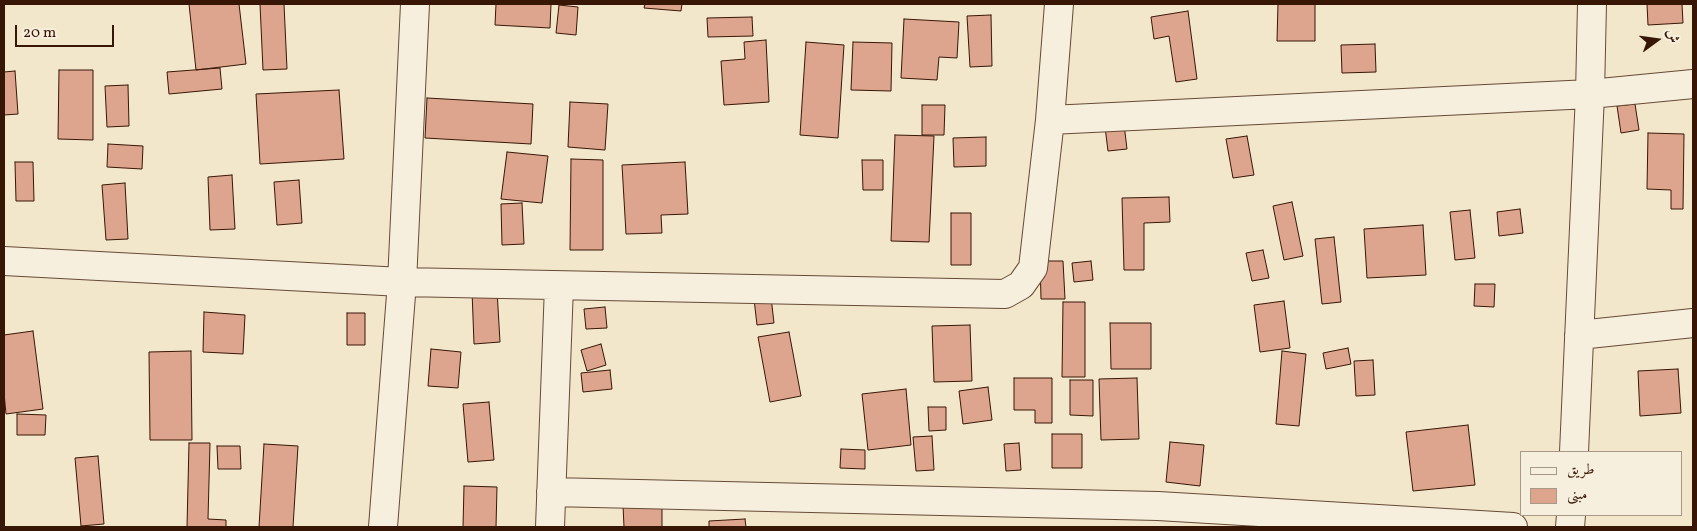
<!DOCTYPE html>
<html>
<head>
<meta charset="utf-8">
<style>
	body { margin:0 }
	#map { position:relative; width:1697px; height:531px; overflow:hidden; background:#f2e6cb; font-family:Vollkorn,Amiri,serif }
	canvas { display:block }
	.frame { position:absolute; inset:0; border:5px solid #371605; pointer-events:none }
	.legend { position:absolute; left:1520px; top:451px; width:162px; height:65px; box-sizing:border-box; background:#f7efdd; border:1px solid #aa9887; margin:0; padding:6px 9px; list-style:none; font-size:15px; color:#371605 }
	.legend li { display:flex; align-items:center; gap:10px; height:25px }
	.legend b { width:25px; border:1px solid #aa9887 }
	.north { position:absolute; left:1632px; top:15px; width:50px; height:50px; -webkit-text-stroke:4px #f7efdd; paint-order:stroke; rotate:76deg; font-size:14px; font-weight:700; line-height:20px; text-align:center; color:#371605 }
	.north::after { content:''; display:block; margin:auto; width:18px; height:22px; background:#371605; clip-path:polygon(50% 0,100% 100%,50% 72%,0 100%) }
	.scale { position:absolute; left:15px; top:25px; width:99px; height:22px; box-sizing:border-box; border:2px solid #371605; border-top:0; padding-left:6px; font-size:15px; line-height:18px; white-space:nowrap; color:#371605; -webkit-text-stroke:4px #f7efdd; paint-order:stroke }
</style>
</head>
<body>
<div id="map">
<canvas width="1697" height="531"></canvas>
<div class="frame"></div>
<ul class="legend">
<li><b style="height:6px;background:#f7efdd"></b>طريق</li>
<li><b style="height:14px;background:#dda48e"></b>مبنى</li>
</ul>
<div class="north">ش</div>
<div class="scale">20 m</div>
</div>
<script>
const ctx = document.querySelector('canvas').getContext('2d');
ctx.lineJoin = 'round';
function fillPath(path, color) {
  ctx.fillStyle = color;
  ctx.fill(path, 'evenodd');
}
function toPath(rows) {
  const path = new Path2D();
  for (const r of rows) {
    path.moveTo(r[0], r[1]);
    for (let i = 2; i < r.length; i += 2) path.lineTo(r[i], r[i + 1]);
  }
  return path;
}
function trace(path, color, width, dash) {
  ctx.strokeStyle = color;
  ctx.lineWidth = width;
  ctx.lineCap = dash ? 'butt' : 'round';
  ctx.setLineDash(dash || []);
  ctx.stroke(path);
}
const building = toPath([
	[189,4,239,4,246,64,196,70,189,4],
	[260,4,284,4,287,69,263,70,260,4],
	[496,4,551,4,550,28,495,25,496,4],
	[645,4,682,4,681,11,644,8,645,4],
	[1278,4,1315,4,1315,41,1277,41,1278,4],
	[1647,4,1682,4,1683,23,1648,25,1647,4],
	[559,5,578,7,576,35,556,33,559,5],
	[1188,11,1197,79,1176,82,1169,36,1154,39,1151,17,1188,11],
	[991,15,992,66,970,67,967,16,991,15],
	[752,17,753,36,708,37,707,18,752,17],
	[904,19,959,22,957,58,939,57,937,80,901,78,904,19],
	[766,40,769,102,724,105,721,61,745,59,744,42,766,40],
	[806,42,844,45,838,138,800,135,806,42],
	[853,42,892,43,891,91,851,90,853,42],
	[1375,44,1376,72,1342,73,1341,45,1375,44],
	[220,68,222,89,169,94,167,72,220,68],
	[59,70,93,70,93,140,58,139,59,70],
	[15,71,18,114,4,115,4,72,15,71],
	[128,85,129,126,107,127,105,86,128,85],
	[339,90,344,159,260,164,256,94,339,90],
	[427,98,533,104,531,144,425,138,427,98],
	[570,102,608,104,605,150,568,147,570,102],
	[1635,104,1639,130,1621,133,1617,106,1635,104],
	[922,105,945,105,944,135,922,135,922,105],
	[1124,124,1127,149,1108,151,1105,127,1124,124],
	[1648,133,1684,134,1683,209,1671,209,1671,190,1647,189,1648,133],
	[895,135,934,136,929,242,891,241,895,135],
	[1247,136,1254,175,1233,178,1226,139,1247,136],
	[986,137,986,166,954,167,953,138,986,137],
	[108,144,143,146,142,169,107,167,108,144],
	[507,152,548,156,542,203,501,199,507,152],
	[571,159,603,160,603,250,570,250,571,159],
	[862,160,883,160,883,190,863,190,862,160],
	[15,162,33,162,34,201,16,201,15,162],
	[685,162,688,214,661,215,662,233,626,234,622,165,685,162],
	[232,175,235,229,210,230,208,177,232,175],
	[299,180,302,223,277,225,274,182,299,180],
	[125,183,128,239,106,240,102,185,125,183],
	[1169,197,1170,222,1144,223,1144,270,1124,270,1122,198,1169,197],
	[1292,202,1303,256,1284,260,1273,206,1292,202],
	[522,203,524,244,502,245,501,204,522,203],
	[1520,209,1523,233,1499,236,1497,212,1520,209],
	[1470,210,1475,258,1455,260,1450,212,1470,210],
	[951,213,971,213,971,265,951,265,951,213],
	[1423,225,1426,275,1367,278,1364,229,1423,225],
	[1334,237,1341,302,1322,304,1315,239,1334,237],
	[1263,250,1269,278,1252,281,1246,253,1263,250],
	[1040,261,1063,261,1065,299,1041,299,1040,261],
	[1091,261,1093,280,1074,282,1072,263,1091,261],
	[1475,284,1495,284,1494,307,1474,306,1475,284],
	[497,290,500,342,474,344,472,291,497,290],
	[771,297,774,323,757,325,754,299,771,297],
	[1284,301,1290,348,1260,352,1254,305,1284,301],
	[1063,302,1085,302,1085,377,1062,377,1063,302],
	[605,307,607,328,586,329,584,309,605,307],
	[204,312,245,315,243,354,203,352,204,312],
	[347,313,365,313,365,345,347,345,347,313],
	[1110,323,1151,323,1151,369,1111,369,1110,323],
	[970,325,972,381,934,382,932,326,970,325],
	[33,331,43,409,6,414,4,393,4,335,33,331],
	[789,332,801,396,770,402,758,337,789,332],
	[601,344,606,365,587,371,581,350,601,344],
	[1348,348,1351,364,1326,369,1323,353,1348,348],
	[431,349,461,352,458,388,428,386,431,349],
	[191,351,192,440,150,440,149,352,191,351],
	[1282,351,1306,354,1299,426,1276,424,1282,351],
	[1373,360,1375,395,1356,396,1354,361,1373,360],
	[1678,369,1681,413,1640,416,1638,371,1678,369],
	[610,370,612,389,583,392,581,373,610,370],
	[1014,378,1052,378,1052,423,1035,423,1035,410,1014,410,1014,378],
	[1137,378,1139,439,1101,440,1099,379,1137,378],
	[1070,380,1093,380,1093,416,1070,415,1070,380],
	[988,387,992,420,963,424,959,391,988,387],
	[906,389,911,445,868,450,862,394,906,389],
	[489,402,494,460,468,462,463,404,489,402],
	[928,407,946,407,946,430,929,431,928,407],
	[17,414,46,415,45,435,17,435,17,414],
	[1468,425,1475,485,1413,491,1406,432,1468,425],
	[1052,434,1082,434,1082,468,1052,468,1052,434],
	[932,436,934,470,916,471,913,437,932,436],
	[1170,442,1204,445,1200,486,1166,482,1170,442],
	[189,443,210,443,208,519,226,520,226,527,187,527,189,443],
	[1019,443,1021,470,1006,471,1004,444,1019,443],
	[264,444,298,446,293,527,259,527,264,444],
	[217,446,240,446,241,469,218,469,217,446],
	[841,449,865,450,865,469,840,468,841,449],
	[98,456,104,524,81,526,75,458,98,456],
	[464,486,497,487,496,527,463,527,464,486],
	[623,505,662,505,662,527,624,527,623,505],
	[745,519,746,527,709,527,709,521,745,519]
]);
fillPath(building, '#dda48e');
trace(building, '#371605', 1);
const street = toPath([
	[1050,120,1590,94,1693,84],
	[4,261,402,282,1005,294,1021,285,1033,268,1050,120,1059,4],
	[1579,335,1693,323],
	[1574,452,1590,94,1592,4],
	[551,492,1158,506,1513,527],
	[383,527,402,282,415,4],
	[550,527,559,286],
	[1570,527,1571,515]
]);
trace(street, '#664a36', 30);
trace(street, '#f7efdd', 28);
</script>
</body>
</html>
